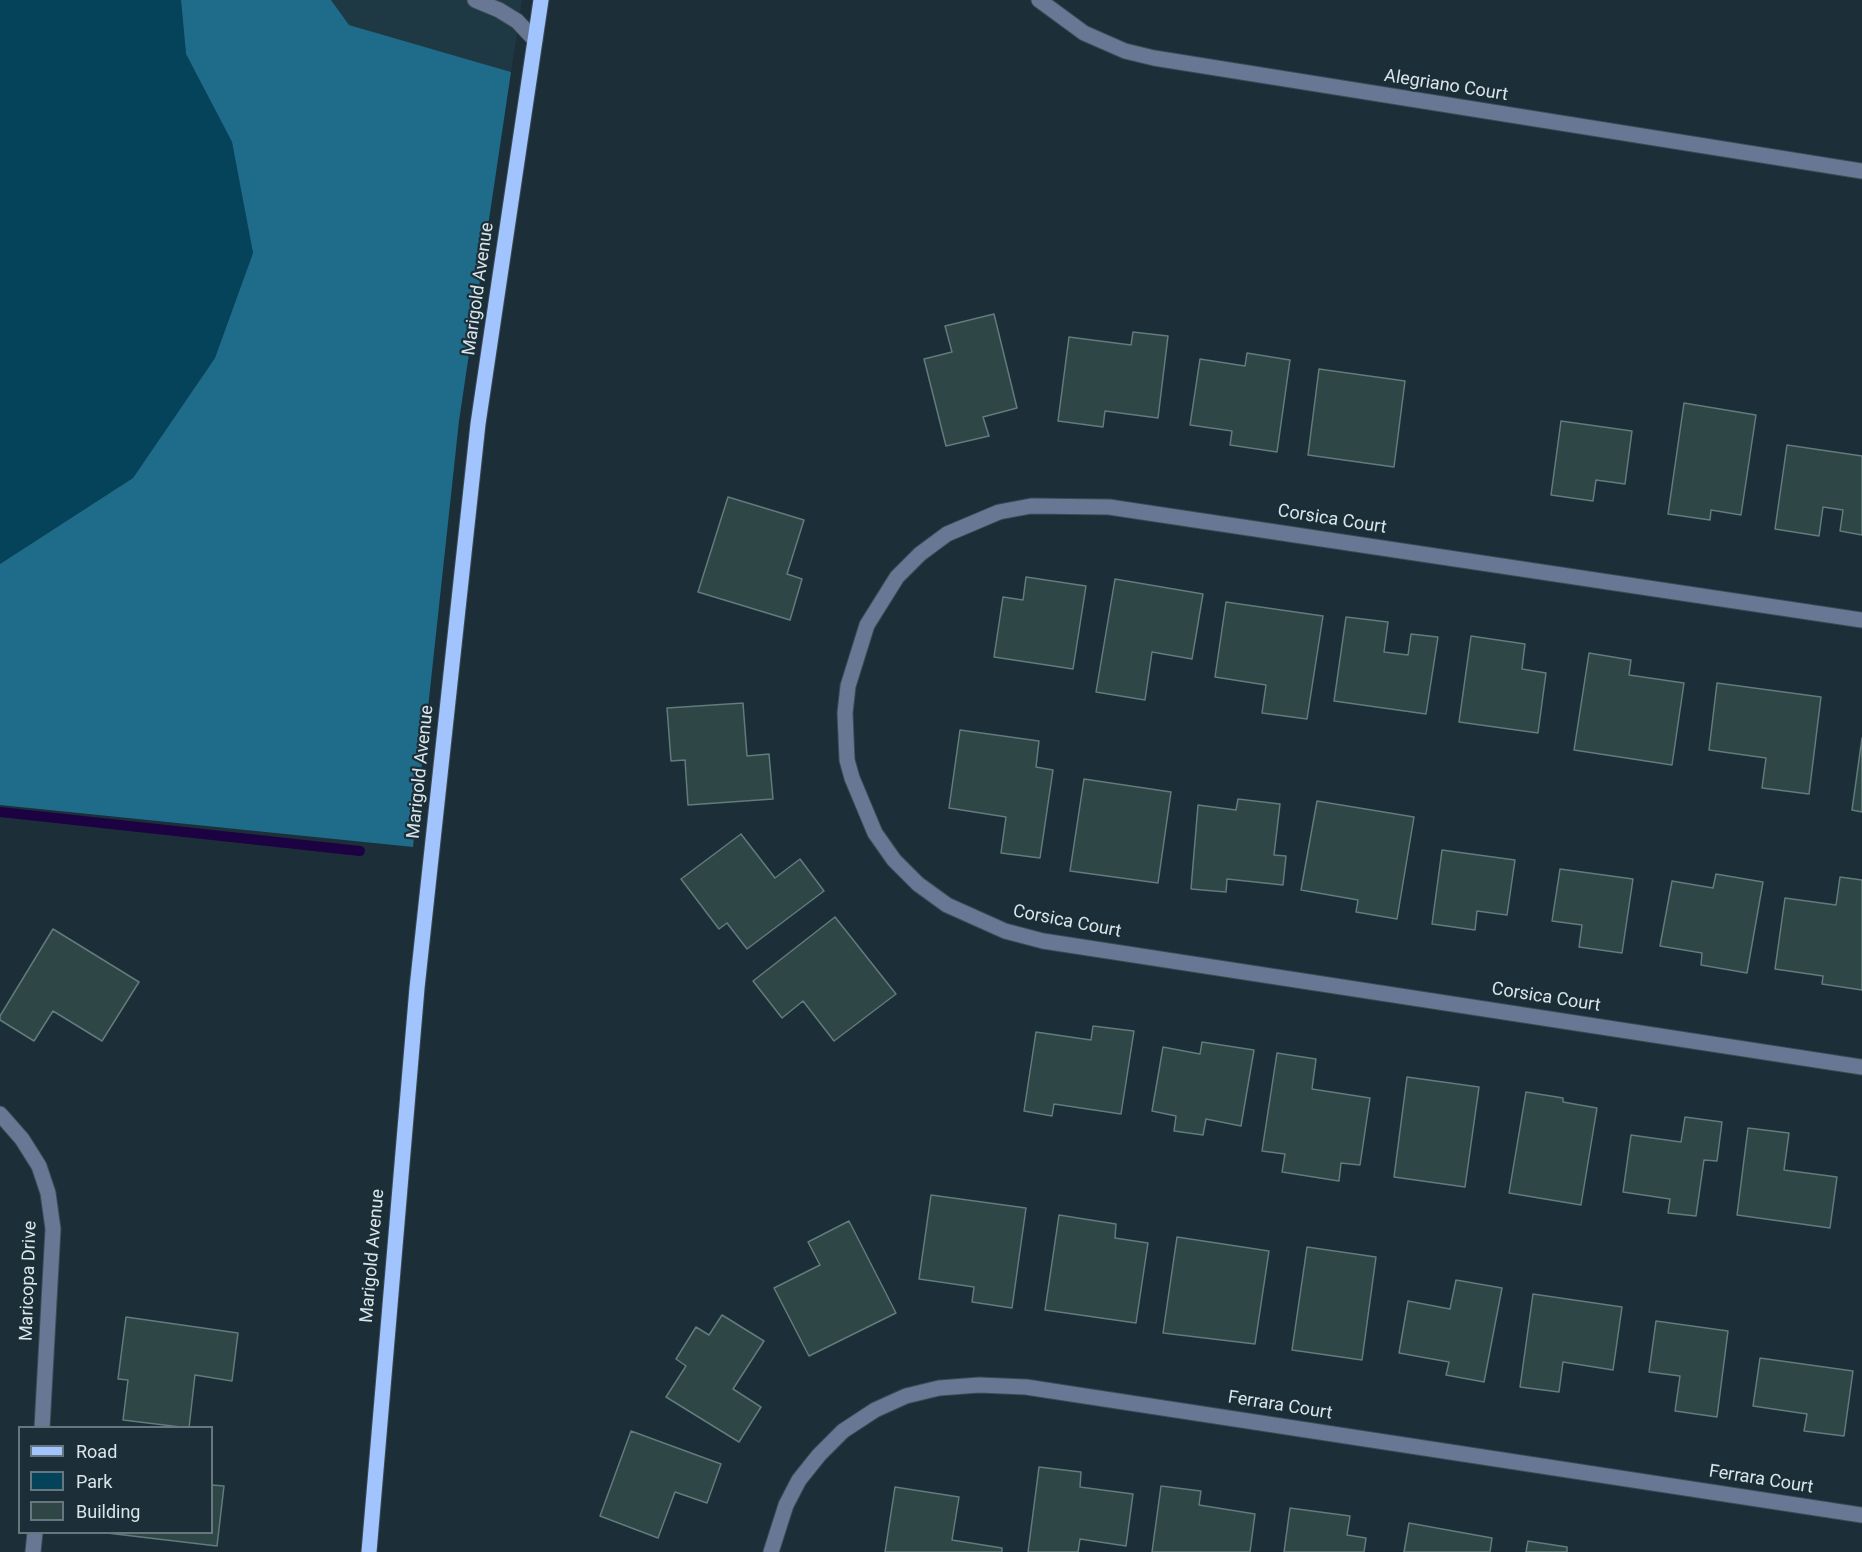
<!DOCTYPE html>
<html>
<head>
<meta charset="utf-8">
<style>
	body { margin:0 }
	#map { position:relative; width:1862px; height:1552px; overflow:hidden; background:#1c2e37; font-family:Roboto,sans-serif }
	canvas { display:block }
	.legend { position:absolute; left:18px; top:1426px; width:195px; height:108px; box-sizing:border-box; background:#1c2e37; border:2px solid #68777f; margin:0; padding:8px 10px; list-style:none; font-size:18px; color:#d9e5ea }
	.legend li { display:flex; align-items:center; gap:12px; height:30px }
	.legend b { width:30px; border:2px solid #68777f }
</style>
</head>
<body>
<div id="map">
<canvas width="1862" height="1552"></canvas>
<ul class="legend">
<li><b style="height:8px;background:#a1c3fe"></b>Road</li>
<li><b style="height:16px;background:#044359"></b>Park</li>
<li><b style="height:16px;background:#2e4646"></b>Building</li>
</ul>
</div>
<script>
const ctx = document.querySelector('canvas').getContext('2d');
ctx.lineJoin = 'round';
function fillPath(path, color) {
  ctx.fillStyle = color;
  ctx.fill(path, 'evenodd');
}
function toPath(rows) {
  const path = new Path2D();
  for (const r of rows) {
    path.moveTo(r[0], r[1]);
    for (let i = 2; i < r.length; i += 2) path.lineTo(r[i], r[i + 1]);
  }
  return path;
}
function trace(path, color, width, dash) {
  ctx.strokeStyle = color;
  ctx.lineWidth = width;
  ctx.lineCap = dash ? 'butt' : 'round';
  ctx.setLineDash(dash || []);
  ctx.stroke(path);
}
function label(font, color, halo, rows, align = 'center') {
  ctx.font = font + ' Roboto,sans-serif';
  ctx.lineWidth = 4.5;
  ctx.setLineDash([]);
  ctx.textBaseline = 'middle';
  ctx.strokeStyle = halo;
  ctx.fillStyle = color;
  for (const [text, x, y, turn = 0] of rows) {
    ctx.save();
    ctx.translate(x, y);
    ctx.rotate((+turn || 0) * Math.PI / 180);
    ctx.textAlign = isNaN(turn) ? turn : align;
    if (halo) ctx.strokeText(text, 0, 0);
    ctx.fillText(text, 0, 0);
    ctx.restore();
  }
}
fillPath(toPath([
	[331,0,522,0,511,72,349,25]
]), '#1f3944');
fillPath(toPath([
	[0,0,181,0,186,54,232,142,253,253,215,358,133,478,0,564]
]), '#044359');
fillPath(toPath([
	[181,0,331,0,349,25,511,72,459,421,413,847,0,805,0,564,133,478,215,358,253,253,232,142,186,54]
]), '#1f6b8a');
trace(toPath([
	[0,812,360,851]
]), '#1c0242', 10);
const building = toPath([
	[994,314,1017,408,983,417,989,436,946,446,924,359,952,352,945,326,994,314],
	[1133,332,1168,336,1158,418,1105,411,1103,427,1058,421,1069,337,1131,345,1133,332],
	[1247,353,1290,360,1277,452,1230,445,1232,431,1190,425,1200,359,1245,366,1247,353],
	[1319,369,1405,381,1394,467,1308,455,1319,369],
	[1684,403,1756,415,1741,515,1711,510,1710,520,1668,514,1684,403],
	[1561,421,1632,431,1625,484,1596,480,1593,501,1551,495,1561,421],
	[1787,445,1862,456,1862,535,1840,531,1843,510,1823,507,1819,536,1775,529,1787,445],
	[728,497,804,520,787,574,802,579,790,620,698,592,728,497],
	[1026,577,1086,586,1073,669,994,657,1003,597,1023,600,1026,577],
	[1115,579,1203,594,1192,659,1152,652,1145,700,1096,692,1115,579],
	[1226,602,1323,616,1307,719,1262,713,1266,685,1215,677,1226,602],
	[1346,617,1388,622,1384,652,1408,655,1411,634,1438,637,1426,714,1334,701,1346,617],
	[1471,636,1525,644,1522,669,1546,673,1538,733,1459,722,1471,636],
	[1589,653,1631,660,1629,675,1684,683,1672,765,1574,750,1589,653],
	[1717,683,1821,697,1809,794,1762,788,1766,758,1709,750,1717,683],
	[743,703,747,756,769,754,773,799,688,805,685,760,671,761,667,708,743,703],
	[960,730,1039,741,1036,767,1053,770,1040,858,1001,853,1006,817,949,808,960,730],
	[1862,738,1862,812,1852,810,1862,738],
	[1084,779,1171,792,1158,883,1070,871,1084,779],
	[1238,799,1280,804,1274,855,1286,856,1283,885,1227,879,1226,892,1191,889,1198,805,1236,810,1238,799],
	[1317,801,1414,817,1397,919,1356,912,1358,900,1301,890,1317,801],
	[741,834,775,878,800,859,824,891,747,949,727,923,719,929,681,879,741,834],
	[1442,850,1515,860,1507,915,1477,911,1475,930,1432,924,1442,850],
	[1560,869,1633,879,1622,953,1579,947,1582,925,1552,921,1560,869],
	[1716,874,1763,882,1747,973,1701,965,1702,953,1660,946,1672,881,1713,888,1716,874],
	[1840,877,1862,880,1862,990,1822,984,1823,976,1775,969,1785,898,1836,905,1840,877],
	[835,917,896,994,834,1041,803,1001,782,1018,753,981,835,917],
	[53,929,139,982,102,1041,53,1011,34,1041,0,1020,0,1016,53,929],
	[1093,1026,1134,1031,1121,1114,1054,1104,1052,1116,1024,1111,1036,1032,1091,1040,1093,1026],
	[1202,1042,1254,1050,1241,1126,1206,1119,1203,1135,1174,1131,1176,1116,1152,1111,1163,1047,1200,1054,1202,1042],
	[1277,1053,1316,1059,1312,1089,1370,1098,1360,1165,1341,1163,1339,1181,1282,1172,1285,1154,1262,1151,1277,1053],
	[1407,1077,1479,1087,1465,1187,1394,1177,1407,1077],
	[1526,1092,1563,1098,1563,1102,1597,1108,1581,1205,1509,1193,1526,1092],
	[1685,1117,1722,1122,1717,1161,1704,1160,1696,1216,1668,1213,1670,1199,1623,1192,1631,1135,1681,1142,1685,1117],
	[1748,1128,1789,1133,1784,1170,1837,1177,1830,1228,1737,1215,1748,1128],
	[931,1195,1026,1208,1012,1308,972,1302,974,1287,919,1279,931,1195],
	[1059,1215,1116,1224,1115,1238,1148,1243,1136,1323,1045,1310,1059,1215],
	[849,1221,896,1313,809,1356,774,1288,820,1265,808,1242,849,1221],
	[1177,1237,1269,1251,1255,1344,1163,1333,1177,1237],
	[1307,1247,1376,1257,1362,1360,1292,1350,1307,1247],
	[1456,1280,1502,1288,1484,1382,1446,1375,1449,1362,1399,1353,1408,1301,1450,1309,1456,1280],
	[1533,1294,1622,1307,1613,1370,1563,1362,1559,1392,1520,1387,1533,1294],
	[722,1315,764,1341,733,1389,761,1407,739,1442,666,1397,686,1366,676,1359,696,1327,709,1335,722,1315],
	[126,1317,238,1333,232,1381,195,1375,189,1428,123,1420,128,1380,118,1379,126,1317],
	[1656,1321,1728,1331,1717,1417,1675,1411,1680,1376,1649,1372,1656,1321],
	[1760,1358,1853,1371,1844,1436,1804,1431,1807,1414,1753,1406,1760,1358],
	[631,1431,721,1464,707,1503,675,1492,658,1538,600,1516,631,1431],
	[1039,1467,1081,1472,1080,1487,1133,1494,1126,1546,1080,1539,1078,1552,1028,1552,1039,1467],
	[212,1485,224,1486,217,1546,107,1533,212,1532,212,1485],
	[1161,1486,1201,1491,1199,1505,1255,1514,1250,1552,1152,1552,1161,1486],
	[895,1487,959,1497,952,1540,1002,1548,1002,1552,885,1552,895,1487],
	[1290,1508,1350,1516,1347,1535,1366,1538,1364,1552,1284,1552,1290,1508],
	[1409,1523,1492,1538,1490,1552,1404,1552,1409,1523],
	[1528,1541,1567,1547,1567,1552,1526,1552,1528,1541]
]);
fillPath(building, '#2e4646');
trace(building, '#627b7c', 1.5);
const minor = toPath([
	[475,0,499,10,517,21,535,40],
	[1039,0,1084,33,1125,51,1154,58,1862,171],
	[1862,620,1109,507,1031,506,999,512,947,534,920,554,897,577,867,625,848,686,845,713,847,760,852,778,875,833,894,860,918,884,947,905,1005,931,1043,941,1862,1067],
	[0,1114,22,1139,39,1166,48,1193,53,1229,42,1428],
	[33,1552,35,1532],
	[771,1552,786,1505,799,1480,819,1455,843,1431,875,1410,906,1396,939,1388,979,1385,1026,1387,1862,1515]
]);
const major = toPath([
	[369,1552,417,988,478,424,541,0]
]);
trace(minor, '#3a4b54', 17);
trace(major, '#3a4b54', 17);
trace(minor, '#677794', 15);
trace(major, '#a1c3fe', 15);
label('18px', '#d9e5ea', '#1c2e37', [
	["Alegriano Court",1446,86,9],
	["Marigold Avenue",479,289,-82],
	["Corsica Court",1332,520,9],
	["Marigold Avenue",421,772,-84],
	["Corsica Court",1067,922,11],
	["Corsica Court",1546,998,9],
	["Marigold Avenue",373,1256,-85],
	["Maricopa Drive",29,1281,-88],
	["Ferrara Court",1280,1406,9],
	["Ferrara Court",1761,1480,9]
]);
</script>
</body>
</html>
